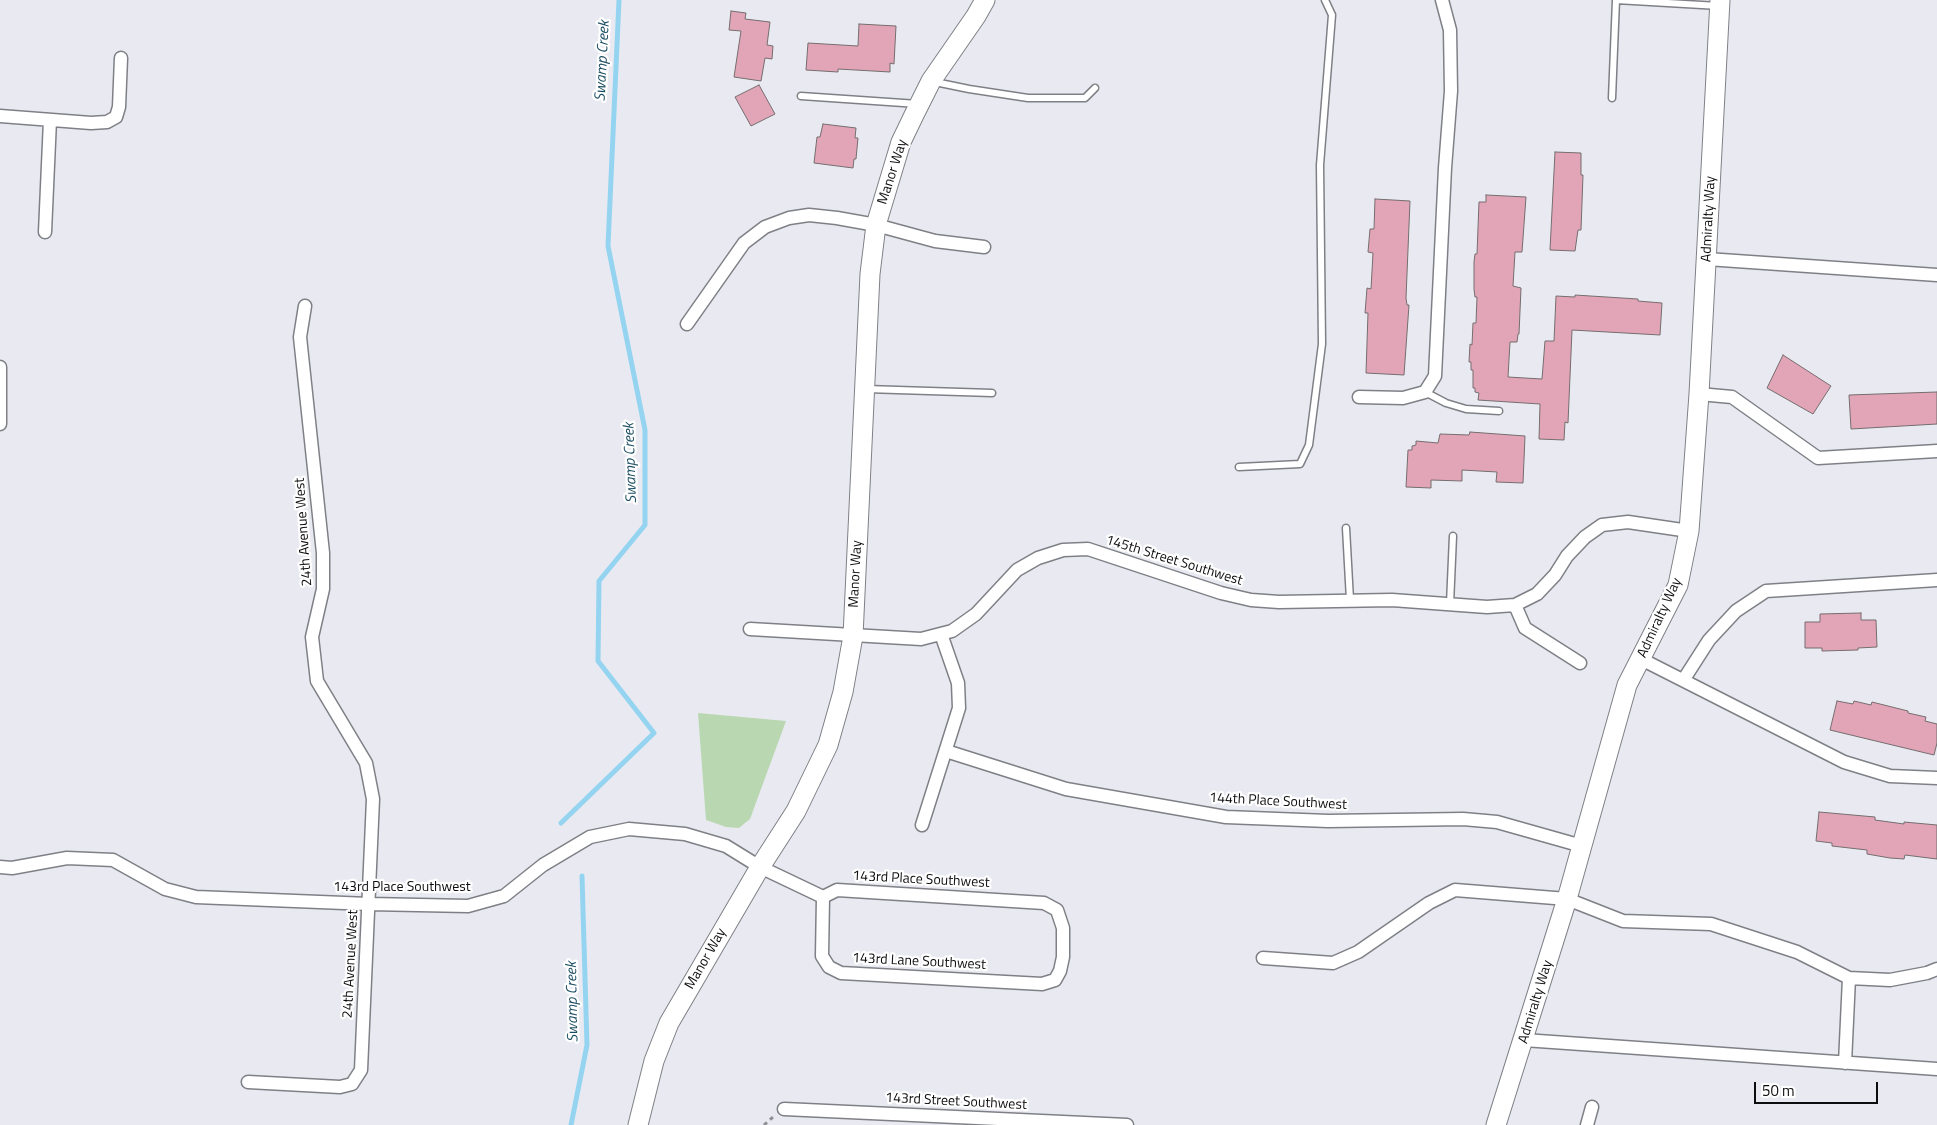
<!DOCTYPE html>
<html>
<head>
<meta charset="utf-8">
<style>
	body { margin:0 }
	#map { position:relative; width:1937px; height:1125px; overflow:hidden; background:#e9eaf1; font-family:"Titillium Web",sans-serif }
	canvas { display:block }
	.scale { position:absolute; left:1754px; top:1082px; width:124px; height:22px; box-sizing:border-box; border:2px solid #0d0d0f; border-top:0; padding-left:6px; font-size:15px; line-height:18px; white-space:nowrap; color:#0d0d0f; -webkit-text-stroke:4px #fff; paint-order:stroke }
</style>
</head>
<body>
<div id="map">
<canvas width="1937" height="1125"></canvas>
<div class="scale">50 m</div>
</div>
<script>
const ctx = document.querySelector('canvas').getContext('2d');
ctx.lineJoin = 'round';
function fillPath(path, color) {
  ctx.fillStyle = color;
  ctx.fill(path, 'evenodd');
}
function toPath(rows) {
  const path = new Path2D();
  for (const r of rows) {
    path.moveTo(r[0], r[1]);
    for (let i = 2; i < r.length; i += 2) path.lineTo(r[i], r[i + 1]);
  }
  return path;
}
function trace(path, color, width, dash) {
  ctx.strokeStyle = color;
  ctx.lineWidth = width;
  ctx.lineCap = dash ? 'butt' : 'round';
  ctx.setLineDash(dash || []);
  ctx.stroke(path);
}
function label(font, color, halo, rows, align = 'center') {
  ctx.font = font + ' "Titillium Web",sans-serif';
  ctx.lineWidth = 4.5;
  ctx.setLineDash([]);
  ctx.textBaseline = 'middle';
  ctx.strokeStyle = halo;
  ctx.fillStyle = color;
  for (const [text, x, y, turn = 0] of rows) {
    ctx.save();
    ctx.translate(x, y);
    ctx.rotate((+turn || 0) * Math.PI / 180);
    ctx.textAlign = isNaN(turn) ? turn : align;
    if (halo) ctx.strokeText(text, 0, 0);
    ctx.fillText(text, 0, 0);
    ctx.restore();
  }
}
fillPath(toPath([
	[698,713,786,721,750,819,739,828,726,827,706,820]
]), '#b9d7b0');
trace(toPath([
	[561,823,654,733,598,661,599,581,645,525,645,430,608,246,619,0],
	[571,1125,587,1045,582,876]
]), '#95d4f0', 5);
const building = toPath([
	[731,11,746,13,745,19,770,22,767,45,773,46,772,59,765,58,761,81,734,77,741,31,729,30,731,11],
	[859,24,896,26,894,64,890,63,890,72,838,69,838,72,806,70,808,43,858,46,859,24],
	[759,85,775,114,751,126,735,97,759,85],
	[823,124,856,128,855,138,858,138,856,159,854,159,853,168,814,163,817,137,820,137,823,124],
	[1555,152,1581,153,1581,175,1583,175,1581,230,1578,230,1575,251,1550,250,1555,152],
	[1486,195,1526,197,1522,252,1515,252,1513,286,1521,288,1519,334,1518,334,1517,342,1510,342,1508,377,1542,379,1545,341,1554,341,1556,296,1575,297,1575,295,1638,299,1638,301,1662,303,1660,335,1572,330,1568,423,1565,422,1564,440,1539,439,1540,404,1478,400,1479,393,1475,392,1475,388,1473,388,1473,370,1471,370,1471,362,1469,362,1470,344,1472,345,1473,323,1476,323,1477,297,1475,297,1474,289,1474,262,1475,254,1477,254,1479,202,1486,202,1486,195],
	[1375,199,1410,201,1406,298,1407,305,1409,305,1404,375,1366,373,1368,313,1365,313,1367,288,1371,289,1373,253,1368,252,1370,229,1374,229,1375,199],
	[1783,355,1831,386,1813,414,1767,388,1783,355],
	[1937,392,1937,424,1851,429,1849,395,1937,392],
	[1470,432,1525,436,1523,483,1496,482,1497,472,1462,470,1462,481,1431,480,1431,488,1406,487,1408,450,1412,450,1412,446,1416,445,1416,441,1438,443,1440,434,1469,435,1470,432],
	[1861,613,1861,620,1876,620,1877,647,1858,648,1858,650,1822,651,1822,648,1805,648,1805,622,1820,622,1820,614,1861,613],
	[1837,701,1853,704,1854,701,1871,705,1872,702,1908,711,1908,713,1926,717,1925,721,1937,724,1937,743,1934,755,1830,730,1837,701],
	[1819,812,1875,817,1875,820,1904,824,1904,822,1937,825,1937,859,1905,855,1904,859,1890,858,1867,854,1867,850,1832,846,1832,843,1816,841,1819,812]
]);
fillPath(building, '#e2a5b7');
trace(building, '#746d6e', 1);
const lane = toPath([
	[1616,0,1719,6],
	[935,82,969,89,1028,98,1085,98,1095,88],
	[801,96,918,104],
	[1612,98,1616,0],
	[866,389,992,393],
	[1425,392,1446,403,1466,409,1499,411],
	[1239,467,1300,464,1309,445,1322,344,1320,165,1332,15,1325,0],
	[1346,528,1350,600],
	[1450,604,1453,536]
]);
const street = toPath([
	[0,116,91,123,107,122,116,117,119,107,121,58],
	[45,232,50,120],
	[1707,259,1937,275],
	[687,324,744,243,765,227,789,218,809,215,837,218,876,225,935,241,984,247],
	[0,367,0,424],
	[1699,394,1732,397,1818,458,1937,451],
	[1359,397,1403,398,1425,392,1435,376,1445,168,1451,91,1450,30,1442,0],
	[1515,605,1525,628,1580,663],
	[750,629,921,639,952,631,976,614,1017,570,1038,558,1063,550,1088,549,1221,593,1251,600,1279,602,1392,600,1487,607,1515,605,1537,594,1555,575,1567,556,1585,537,1602,525,1628,522,1689,531],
	[1641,659,1844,762,1890,776,1937,778],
	[1684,679,1709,640,1736,611,1766,591,1937,580],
	[946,751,1066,789,1226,817,1328,821,1463,819,1497,822,1582,846],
	[922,825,959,708,958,683,941,634],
	[0,867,12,868,67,858,113,860,165,889,196,897,369,904,468,906,504,896,543,865,590,837,629,829,685,834,726,846,760,867,823,897,837,890,1044,903,1057,910,1063,928,1063,957,1060,971,1055,980,1042,984,841,973,829,967,822,956,823,897],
	[1263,958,1333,963,1358,952,1429,903,1455,890,1567,899,1623,921,1711,924,1797,952,1849,978,1890,980,1927,973,1937,969],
	[1524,1040,1937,1069],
	[1845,1063,1849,978],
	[248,1082,340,1087,352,1084,361,1070,373,799,366,763,317,681,312,637,323,589,323,553,300,337,305,306],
	[784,1109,1127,1125],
	[1587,1125,1592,1107]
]);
const secondary = toPath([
	[638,1125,654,1061,669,1023,760,867,796,811,828,745,843,692,853,636,870,274,876,225,901,142,914,115,931,81,976,16,985,0],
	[1496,1125,1567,899,1627,685,1678,585,1689,531,1699,394,1720,0]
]);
trace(lane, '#7f8086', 9);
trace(street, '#7f8086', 15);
trace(secondary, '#7f8086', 21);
trace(toPath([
	[764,1125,773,1117]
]), '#8f9095', 3, [4, 4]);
trace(lane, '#fff', 6);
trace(street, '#fff', 12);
trace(secondary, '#fff', 19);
label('14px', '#0d0d0f', '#fff', [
	["Manor Way",893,172,-72],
	["Admiralty Way",1709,219,-87],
	["24th Avenue West",304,532,-94],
	["145th Street Southwest",1174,561,17],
	["Manor Way",856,574,-87],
	["Admiralty Way",1660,618,-65],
	["144th Place Southwest",1278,802,3],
	["143rd Place Southwest",921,880,3],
	["143rd Place Southwest",402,888],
	["Manor Way",706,959,-60],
	["143rd Lane Southwest",919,962,3],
	["24th Avenue West",351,964,-87],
	["Admiralty Way",1536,1002,-73],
	["143rd Street Southwest",956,1102,3]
]);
label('italic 15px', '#1a4d61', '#fff', [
	["Swamp Creek",603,61,-87],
	["Swamp Creek",631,463,-92],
	["Swamp Creek",573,1002,-91]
]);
</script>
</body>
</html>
